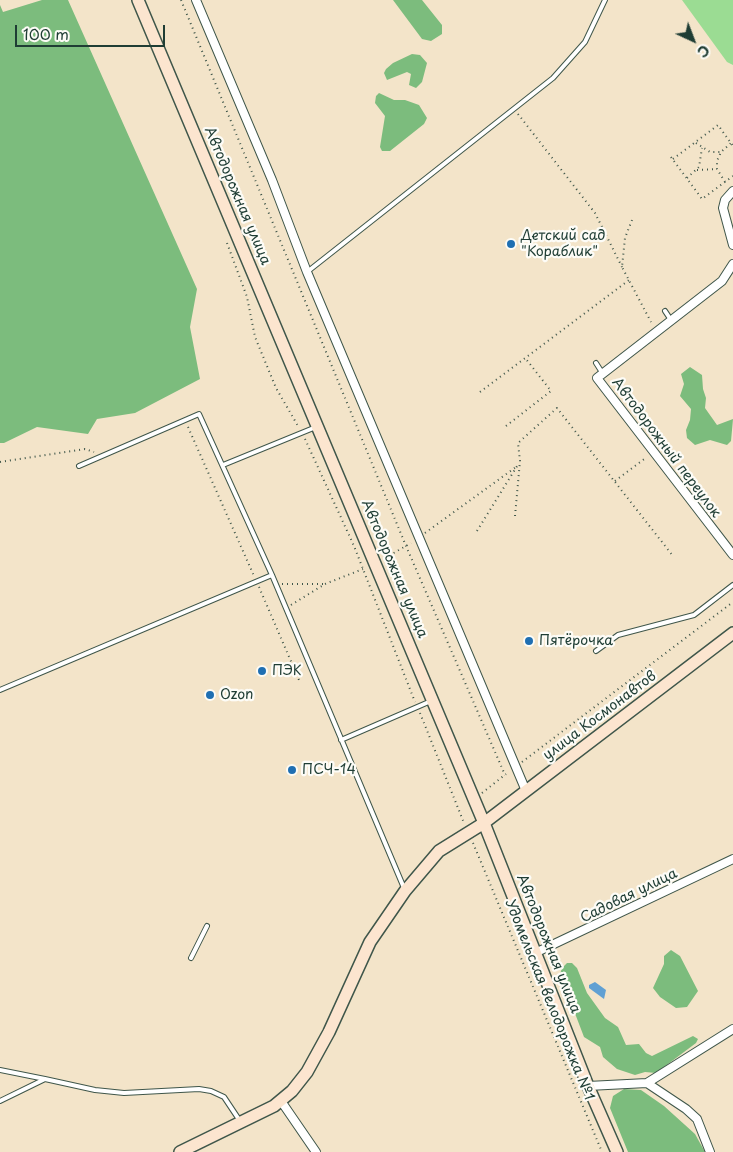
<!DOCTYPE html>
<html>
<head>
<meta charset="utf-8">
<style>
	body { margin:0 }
	#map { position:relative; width:733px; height:1152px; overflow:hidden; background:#f3e4c9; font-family:"Playpen Sans",sans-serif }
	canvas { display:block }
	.north { position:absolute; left:668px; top:15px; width:50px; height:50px; -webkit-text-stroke:4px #fdfcf7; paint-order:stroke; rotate:137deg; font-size:14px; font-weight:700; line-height:20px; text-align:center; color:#1f3d34 }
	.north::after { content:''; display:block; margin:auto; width:18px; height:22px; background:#1f3d34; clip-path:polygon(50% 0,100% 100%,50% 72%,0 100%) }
	.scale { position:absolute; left:15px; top:25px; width:150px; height:22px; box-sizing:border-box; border:2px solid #1f3d34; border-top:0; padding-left:6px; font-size:15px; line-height:18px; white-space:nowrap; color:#1f3d34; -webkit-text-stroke:4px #fdfcf7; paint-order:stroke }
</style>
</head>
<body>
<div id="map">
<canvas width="733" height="1152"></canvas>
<div class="north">С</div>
<div class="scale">100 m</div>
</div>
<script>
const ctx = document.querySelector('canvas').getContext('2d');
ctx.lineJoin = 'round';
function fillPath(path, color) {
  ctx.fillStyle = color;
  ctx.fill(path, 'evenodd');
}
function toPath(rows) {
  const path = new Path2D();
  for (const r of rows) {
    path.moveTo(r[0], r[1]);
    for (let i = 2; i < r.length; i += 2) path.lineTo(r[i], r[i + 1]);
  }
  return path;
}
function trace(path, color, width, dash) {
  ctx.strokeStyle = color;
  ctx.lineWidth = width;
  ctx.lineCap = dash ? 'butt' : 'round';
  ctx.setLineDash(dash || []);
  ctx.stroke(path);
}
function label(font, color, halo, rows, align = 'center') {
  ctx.font = font + ' "Playpen Sans",sans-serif';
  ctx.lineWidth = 4.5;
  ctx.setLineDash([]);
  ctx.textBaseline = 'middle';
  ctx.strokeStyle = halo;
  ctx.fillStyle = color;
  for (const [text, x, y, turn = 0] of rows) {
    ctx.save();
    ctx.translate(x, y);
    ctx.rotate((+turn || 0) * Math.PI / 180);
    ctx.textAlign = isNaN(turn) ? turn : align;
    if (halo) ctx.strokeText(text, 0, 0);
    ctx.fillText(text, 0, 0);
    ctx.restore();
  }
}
fillPath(toPath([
	[682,0,733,0,733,65,727,62]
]), '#9bdc93');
fillPath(toPath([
	[42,0,68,0,197,289,190,327,200,379,135,413,97,419,88,434,37,427,4,443,0,443,0,5,3,12],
	[393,0,422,0,442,25,442,34,431,41,422,39],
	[412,54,420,55,427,63,422,82,416,88,409,85,411,74,407,72,387,80,384,73,386,69,393,63],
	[379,93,394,100,405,100,419,105,427,118,424,124,390,151,382,151,380,147,385,116,375,103,376,96],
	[690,367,702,375,703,389,706,398,705,408,717,425,733,419,731,441,727,445,710,440,695,445,687,438,686,430,690,420,691,409,680,396,684,384,681,374],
	[671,950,680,956,698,991,687,1007,676,1008,660,997,653,988,664,964,664,956],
	[567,963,572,963,577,968,587,993,605,1018,618,1027,626,1045,639,1044,646,1053,652,1056,693,1036,698,1039,696,1043,656,1073,645,1072,635,1075,617,1069,603,1057,600,1047,584,1037,560,974,562,968],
	[624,1089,641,1090,664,1106,695,1134,705,1152,628,1152,610,1108,613,1096]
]), '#7cbc7d');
fillPath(toPath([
	[595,982,606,990,604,999,589,988,589,985]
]), '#60a0d3');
const lane = toPath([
	[307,272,553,78,585,42,605,0],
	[665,311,671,320],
	[596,363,603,374],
	[223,465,316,427],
	[79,466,199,414,272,575,404,888],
	[596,651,618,635,694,615,733,585],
	[0,690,272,575],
	[341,740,431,701],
	[191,958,207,926],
	[0,1070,45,1079],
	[0,1101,45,1079,95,1090,124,1093,199,1089,211,1091,224,1097,240,1121]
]);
const street = toPath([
	[196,0,272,180,307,272,526,791],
	[733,191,725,200,723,208,733,245],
	[733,264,722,281,597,378,733,555],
	[535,953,733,859],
	[647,1083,686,1109,697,1119,710,1152],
	[588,1086,647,1083,733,1029],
	[281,1101,316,1152]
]);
const secondary = toPath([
	[138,0,484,823,588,1086,617,1152],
	[180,1152,274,1106,292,1091,307,1072,329,1032,370,942,405,891,439,851,484,823,733,633]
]);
trace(lane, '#3f564a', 6);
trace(street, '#3f564a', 10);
trace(secondary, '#3f564a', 14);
trace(toPath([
	[181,0,406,546,505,775],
	[518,114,595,213,622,267],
	[696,143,710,152,721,152],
	[671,157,702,199,733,176],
	[673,159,718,125,733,146],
	[697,170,717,169],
	[687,178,699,167,702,148],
	[725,182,717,169,717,161,721,152,731,143],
	[632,220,625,238,622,267,651,322],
	[227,243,247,297,255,337,276,388,298,426],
	[480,392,629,280],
	[506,426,551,391,526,359],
	[188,427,254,576],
	[305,439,354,546,415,702],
	[0,462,85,449,94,452],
	[615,481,647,457],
	[515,516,520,461,518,443,557,408,673,556],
	[477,531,519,463],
	[425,533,516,467],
	[385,558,411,543],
	[282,584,325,584],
	[259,587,299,680],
	[291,605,325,584,363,569],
	[420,713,464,823],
	[522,762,733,602],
	[482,793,506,774],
	[473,843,602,1152]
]), '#3f564a', 2, [1, 4]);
trace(lane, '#fff', 4);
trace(street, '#fff', 8);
trace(secondary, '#fce5cf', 11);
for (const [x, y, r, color] of [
	[511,244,5,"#1f6fb2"],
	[529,641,5,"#1f6fb2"],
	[262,671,5,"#1f6fb2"],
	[210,695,5,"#1f6fb2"],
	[292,770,5,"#1f6fb2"]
]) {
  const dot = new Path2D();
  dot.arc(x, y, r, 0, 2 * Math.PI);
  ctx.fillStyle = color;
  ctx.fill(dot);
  trace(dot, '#fdfcf7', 2);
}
label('14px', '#1f3d34', '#fdfcf7', [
	["Автодорожная улица",237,196,67],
	["Автодорожный переулок",666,448,53],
	["Автодорожная улица",394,569,67],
	["улица Космонавтов",600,716,-37],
	["Садовая улица",629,896,-26],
	["Автодорожная улица",548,944,68],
	["Удомельская велодорожка №1",549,1000,68]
]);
label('14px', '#1f3d34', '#fdfcf7', [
	["Детский сад",521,236],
	["\"Кораблик\"",521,252],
	["Пятёрочка",539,641],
	["ПЭК",272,671],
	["Ozon",220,695],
	["ПСЧ-14",302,770]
], 'left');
</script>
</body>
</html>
